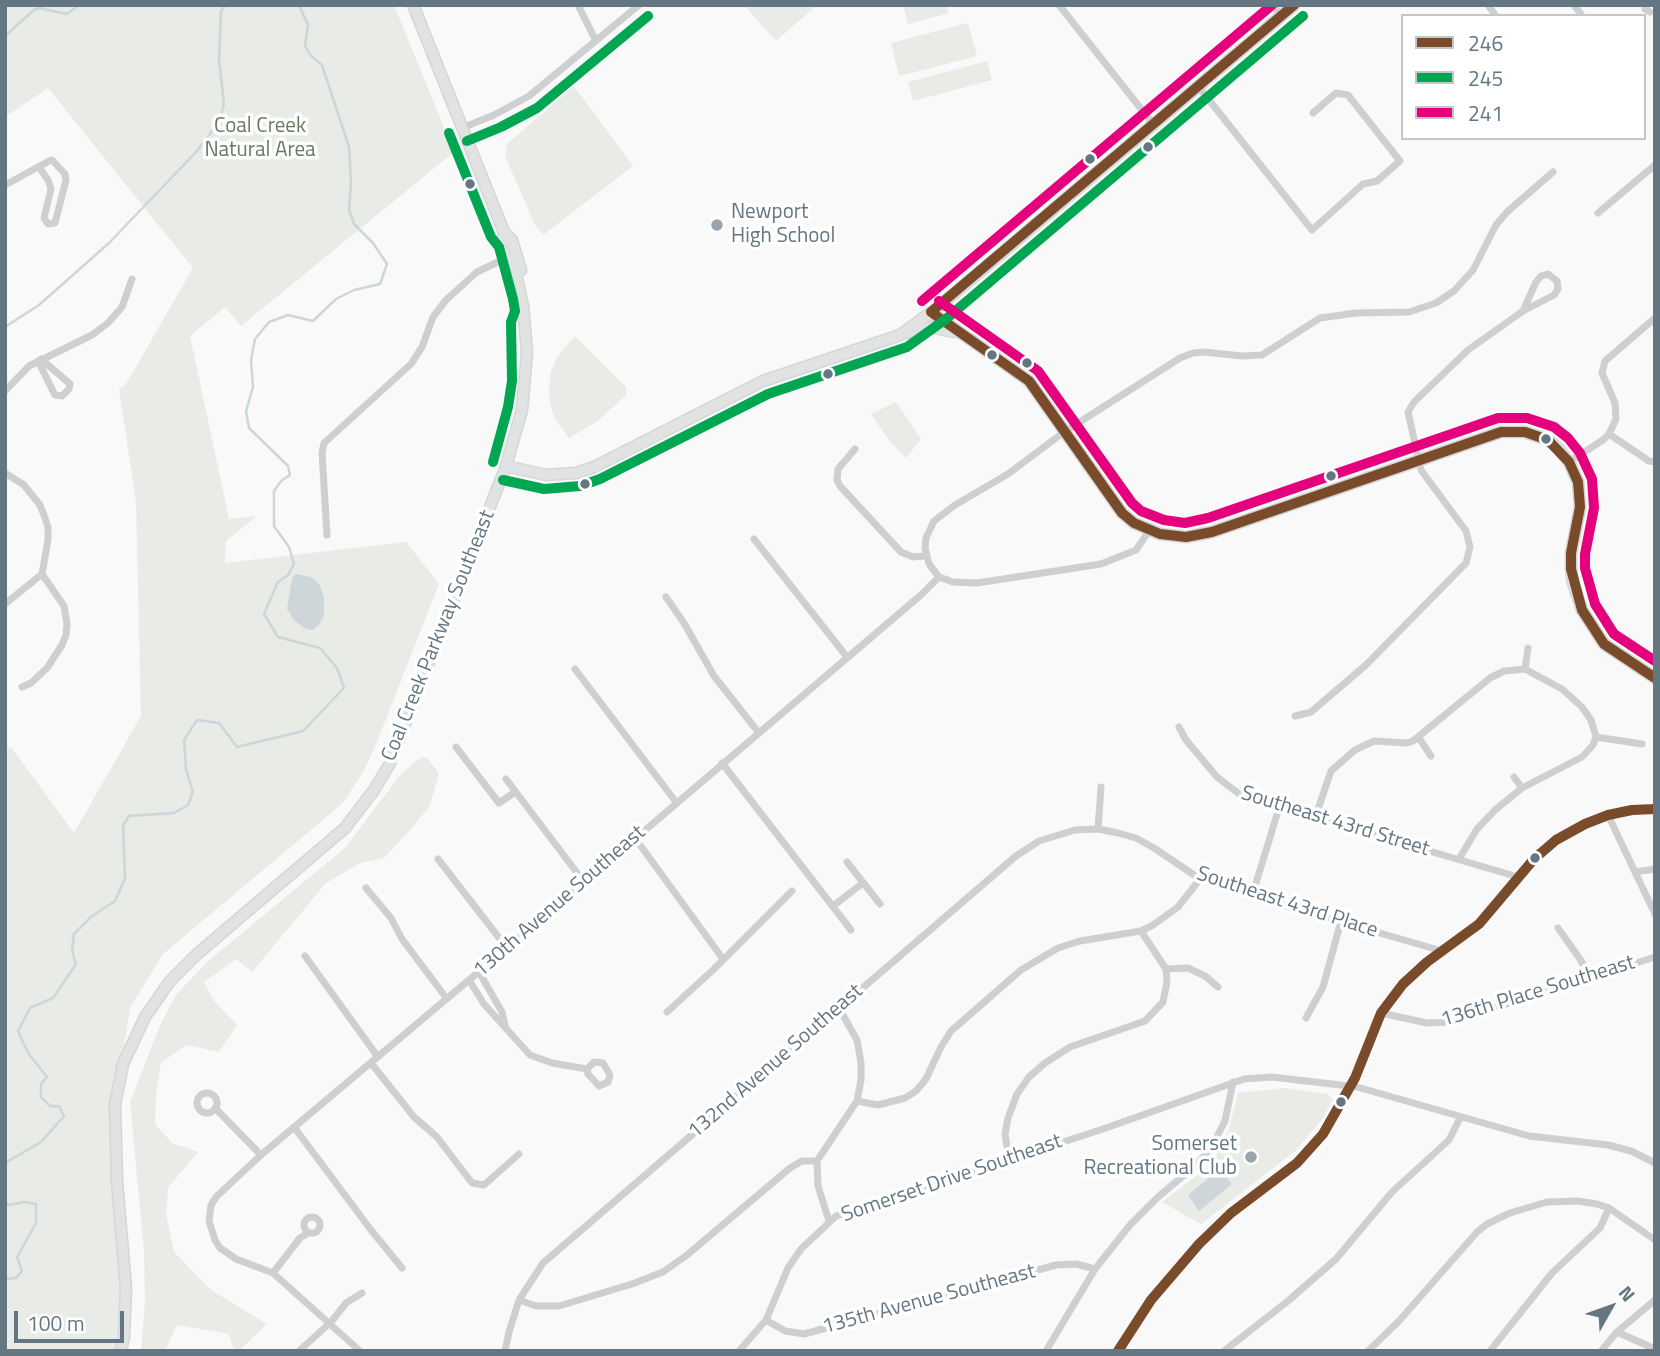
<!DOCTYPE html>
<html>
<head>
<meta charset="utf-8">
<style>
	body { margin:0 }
	#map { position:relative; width:1660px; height:1356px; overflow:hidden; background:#f9f9f9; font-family:"Titillium Web",sans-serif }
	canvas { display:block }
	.frame { position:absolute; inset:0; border:7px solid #657683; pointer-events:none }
	.legend { position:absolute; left:1401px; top:14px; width:245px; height:126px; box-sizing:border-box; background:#fff; border:2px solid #c1c8cd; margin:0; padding:9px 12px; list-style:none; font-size:21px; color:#657683 }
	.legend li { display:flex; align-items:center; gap:14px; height:35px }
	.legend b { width:35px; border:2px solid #c1c8cd }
	.north { position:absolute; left:1576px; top:1272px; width:70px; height:70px; -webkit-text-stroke:5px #fff; paint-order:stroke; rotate:50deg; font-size:19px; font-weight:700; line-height:28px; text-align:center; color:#657683 }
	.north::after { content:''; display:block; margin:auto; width:24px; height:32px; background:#657683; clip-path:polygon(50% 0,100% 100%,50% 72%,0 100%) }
	.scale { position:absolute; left:14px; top:1311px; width:110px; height:32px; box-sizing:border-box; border:4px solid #657683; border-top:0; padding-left:9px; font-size:21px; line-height:24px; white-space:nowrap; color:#657683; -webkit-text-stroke:5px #fff; paint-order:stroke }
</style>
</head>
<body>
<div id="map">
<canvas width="1660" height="1356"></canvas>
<div class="frame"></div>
<ul class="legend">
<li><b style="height:9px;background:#7a4b2a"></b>246</li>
<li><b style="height:9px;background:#00a651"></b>245</li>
<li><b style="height:9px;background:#e5007d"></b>241</li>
</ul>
<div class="north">N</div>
<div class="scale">100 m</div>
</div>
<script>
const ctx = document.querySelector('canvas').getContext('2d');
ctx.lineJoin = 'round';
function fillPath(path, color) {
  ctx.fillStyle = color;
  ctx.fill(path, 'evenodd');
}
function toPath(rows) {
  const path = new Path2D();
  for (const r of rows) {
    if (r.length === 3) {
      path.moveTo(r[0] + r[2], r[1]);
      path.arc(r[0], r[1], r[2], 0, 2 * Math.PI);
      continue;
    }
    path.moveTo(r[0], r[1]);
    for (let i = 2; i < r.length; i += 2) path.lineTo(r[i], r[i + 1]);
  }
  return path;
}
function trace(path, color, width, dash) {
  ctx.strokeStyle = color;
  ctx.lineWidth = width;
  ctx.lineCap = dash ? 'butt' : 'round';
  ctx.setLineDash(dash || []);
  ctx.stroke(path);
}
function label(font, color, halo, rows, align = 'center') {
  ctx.font = font + ' "Titillium Web",sans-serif';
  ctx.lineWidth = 7;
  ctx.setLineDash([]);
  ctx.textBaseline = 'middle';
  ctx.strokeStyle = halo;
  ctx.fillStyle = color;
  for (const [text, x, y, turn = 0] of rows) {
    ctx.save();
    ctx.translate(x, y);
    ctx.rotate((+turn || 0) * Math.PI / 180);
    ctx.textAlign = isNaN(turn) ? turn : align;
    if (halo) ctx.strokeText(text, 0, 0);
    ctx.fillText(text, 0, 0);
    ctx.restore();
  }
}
fillPath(toPath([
	[5,5,394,5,454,152,241,326,225,307,190,336,229,519,257,516,226,541,225,563,406,542,439,584,375,747,364,770,343,803,163,954,130,1008,117,1092,126,1291,115,1351,5,1351,5,752,11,747,74,833,141,716,136,502,119,389,126,384,193,268,48,88,5,117],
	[744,5,817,5,776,41],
	[903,5,946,5,949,13,908,24],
	[968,23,977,56,899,76,891,43],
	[987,61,992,80,913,101,908,82],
	[574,86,633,166,543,235,535,225,505,156,507,144],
	[575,336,626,387,626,395,598,421,569,438,555,419,550,404,549,388,551,371,558,356],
	[896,402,921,439,906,458,889,440,871,414],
	[421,757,427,758,439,773,430,806,410,830,384,858,361,863,326,883,252,972,236,959,204,982,214,1001,237,1025,219,1052,186,1045,161,1063,156,1094,155,1124,172,1143,198,1152,168,1188,166,1214,174,1252,211,1290,267,1324,239,1351,234,1351,229,1334,177,1325,165,1351,141,1351,145,1303,144,1251,130,1102,161,1023,176,995,206,963,345,848,401,774],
	[1284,1088,1327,1094,1333,1099,1323,1118,1295,1151,1201,1224,1162,1202,1213,1163,1229,1129,1238,1093]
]), '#e8ebe6');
fillPath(toPath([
	[296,574,311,577,319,584,324,597,324,615,319,625,312,630,304,628,294,620,287,609,291,584,293,577],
	[1220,1169,1232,1184,1199,1211,1188,1195]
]), '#ced6d9');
trace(toPath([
	[5,36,34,10,39,8,67,14,79,5],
	[5,327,39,305,109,243,197,151,220,120,224,103,219,61,221,11,226,5],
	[5,1163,41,1142,64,1116,59,1106,50,1106,41,1097,41,1084,47,1077,28,1053,18,1031,30,1008,53,998,76,964,72,951,74,934,92,916,115,901,125,878,123,826,129,816,174,813,188,805,193,792,186,769,184,740,197,720,219,723,237,747,303,731,344,688,337,668,320,648,278,637,264,614,278,582,288,575,294,564,289,547,274,526,274,491,281,481,290,475,288,466,249,428,246,411,253,387,251,360,255,339,269,322,288,315,313,321,336,299,354,290,380,284,387,264,373,243,354,224,349,210,351,182,349,147,322,65,311,56,305,46,308,25,299,5],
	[5,1202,9,1205,24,1202,36,1204,36,1223,17,1257,22,1271,16,1278,5,1279]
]), '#ced6d9', 2.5);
const major = toPath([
	[413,5,504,232,512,240,521,270],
	[504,232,502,246,507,262],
	[931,312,1029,381,1122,513,1134,523,1160,534,1186,537,1212,532,1501,432,1525,432,1548,440,1558,448,1569,462,1578,482,1580,507,1571,553,1571,569,1573,583,1582,610,1604,644,1655,678],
	[907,333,931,327,953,332],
	[506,466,546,475,576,473,594,467,763,381,900,335,937,308,1294,5],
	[121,1351,124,1337,126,1288,117,1181,115,1105,123,1064,145,1017,170,981,196,955,345,828,374,790,389,765,506,466,522,410,527,352,523,306,515,269,513,263,506,258]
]);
trace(major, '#d5d6d7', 13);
trace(toPath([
	[578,5,596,41],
	[1059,5,1153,124],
	[1273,5,1281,16],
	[1488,5,1496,16],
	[1574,5,1581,14],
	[1647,5,1645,9,1650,12],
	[1198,86,1312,230,1363,184,1377,181,1400,161,1348,95,1336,93,1313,113],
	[462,128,494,115,529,96,639,5],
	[5,185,51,160,53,161,65,174,66,180,55,223,48,224,44,218,51,189,48,180,39,167],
	[1598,213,1655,165],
	[38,361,55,395,62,396,69,389,70,384,41,359],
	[5,391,29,366,92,335,108,323,122,307,132,279],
	[1609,434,1649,461,1655,462],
	[855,449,838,469,837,480,840,486,901,552,913,557,926,556],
	[1569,462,1603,440,1609,434,1616,419,1615,403,1602,373,1605,361,1655,318],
	[5,473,24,485,40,505,44,515,48,527,48,540,42,574],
	[327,535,322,453,324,443,411,364,422,347,433,317,446,300,477,272,506,258],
	[754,539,847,657],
	[939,577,929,564,925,548,926,538,934,521,955,505,1008,474,1064,432,1180,358,1193,353,1204,352,1242,356,1262,355,1320,318,1356,313,1409,312,1436,303,1454,291,1473,270,1496,225,1507,212,1553,172],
	[939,577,953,582,977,583,1101,564,1136,550,1149,531],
	[666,597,684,623,714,676,759,733],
	[5,604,42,574],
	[1528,648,1525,669,1562,689,1582,707,1591,720,1596,737,1642,744],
	[575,669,676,802],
	[22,687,31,683,47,668,62,645,66,635,67,624,64,606,42,574],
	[1295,716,1311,712,1367,664,1466,563,1470,547,1466,531,1421,470,1408,412,1414,402,1468,350,1523,311,1554,295,1558,289,1557,281,1548,274,1541,276,1536,282,1523,311],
	[1179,727,1186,740,1217,777,1242,796,1518,877],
	[1419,738,1431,756],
	[456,747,499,803,515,792],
	[722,763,851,930],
	[1514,777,1522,788],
	[506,779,584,882],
	[1608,815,1655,914],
	[1315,818,1331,771,1355,750,1374,741,1407,743,1413,741,1490,678,1504,671,1525,669],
	[1098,829,1101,787],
	[635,838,723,959],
	[438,859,507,948],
	[1459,859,1477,829,1495,810,1522,788,1582,757,1593,745,1596,737],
	[847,862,880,904],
	[1635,872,1655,869],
	[366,888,391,918,402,939,447,999],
	[1252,896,1279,808],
	[833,906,863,883],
	[1558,928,1580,959,1590,977],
	[305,956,378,1057],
	[1166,969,1188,968,1205,976,1218,987],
	[479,972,502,1012,505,1025],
	[469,980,484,1004,530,1055,552,1063,587,1069,588,1074,599,1086,608,1082,610,1075,603,1063,594,1062,587,1069],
	[667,1012,714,969,792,891],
	[1381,1013,1427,1023,1450,1022,1655,957],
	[1306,1018,1323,987,1341,921],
	[371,1063,414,1117,437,1137,472,1183,484,1185,519,1154],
	[207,1103,10],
	[857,1101,878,1105,905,1098,916,1091,926,1079,941,1047,951,1031,1021,970,1058,948,1080,941,1141,931,1153,925,1178,907,1200,879],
	[215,1108,261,1155],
	[294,1127,371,1230,402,1268],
	[1009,1159,1005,1134,1008,1118,1017,1094,1029,1077,1045,1063,1070,1047,1145,1021,1163,1002,1167,982,1166,969,1141,931],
	[312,1225,8],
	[829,1221,818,1186,817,1161,857,1101,861,1080,861,1063,857,1040,839,1008],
	[273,1273,300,1238,308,1233],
	[519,1300,536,1306,559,1306,632,1284,663,1272,687,1255,790,1168,802,1161,817,1161],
	[766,1320,785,1331,804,1334,1056,1265,1076,1264,1095,1269],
	[1617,1332,1655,1349],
	[299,1351,331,1322,346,1303,362,1293],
	[360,1351,273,1273,236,1259,220,1248,215,1240,209,1221,211,1205,217,1196,261,1155,507,948,922,594,939,577],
	[505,1351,509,1332,519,1300,543,1263,1016,856,1039,841,1075,830,1098,829,1118,833,1136,838,1154,848,1200,879,1252,896,1442,951],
	[739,1351,766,1320,788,1268,801,1249,836,1216,1103,1129,1244,1079,1272,1077,1357,1087,1529,1136,1608,1145,1631,1151,1655,1163],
	[1046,1351,1095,1269,1130,1225,1158,1197,1195,1166,1211,1148,1225,1121,1233,1082],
	[1118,1351,1151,1300,1199,1244,1231,1213,1297,1163,1323,1134,1355,1078,1381,1013,1403,984,1427,962,1479,924,1491,912,1534,859,1556,840,1585,824,1608,815,1632,810,1655,809],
	[1224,1351,1288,1301,1336,1259,1392,1192,1449,1140,1460,1118],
	[1368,1351,1399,1321,1477,1232,1487,1224,1510,1213,1547,1202,1578,1201,1597,1204,1609,1208,1655,1240],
	[1490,1351,1552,1273,1600,1228,1609,1208],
	[1601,1351,1617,1332,1655,1300]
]), '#cecfd0', 7);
trace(major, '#e1e2e2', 10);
trace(toPath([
	[931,312,1029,381,1122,513,1134,523,1160,534,1186,537,1212,532,1501,432,1525,432,1548,440,1569,462,1578,482,1580,507,1571,553,1571,569,1582,610,1604,644,1655,678],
	[931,312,1294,5],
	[1118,1351,1151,1300,1199,1244,1231,1213,1297,1163,1323,1134,1355,1078,1381,1013,1403,984,1427,962,1479,924,1534,859,1556,840,1585,824,1608,815,1632,810,1655,809]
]), '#7a4b2a', 10);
trace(toPath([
	[449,133,491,237,499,247,513,299,515,311,511,322,512,381,508,407,493,462],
	[467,141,501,127,537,108,648,16],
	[503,480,544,489,580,486,600,479,768,394,907,347,946,319,1303,16]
]), '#00a651', 10);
trace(toPath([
	[922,301,1272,5],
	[939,301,1038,371,1132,503,1141,511,1164,520,1185,523,1208,518,1498,418,1527,418,1554,427,1568,438,1580,453,1592,479,1594,508,1585,554,1585,568,1595,604,1614,634,1655,661]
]), '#e5007d', 10);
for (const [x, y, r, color] of [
	[1148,147,6,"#657683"],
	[1090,159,6,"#657683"],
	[470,184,6,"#657683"],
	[717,225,7,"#99a4ac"],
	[992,355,6,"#657683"],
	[1027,363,6,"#657683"],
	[828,374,6,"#657683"],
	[1546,439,6,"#657683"],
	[1331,476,6,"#657683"],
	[585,484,6,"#657683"],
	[1535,858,6,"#657683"],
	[1341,1102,6,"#657683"],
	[1251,1157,7,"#99a4ac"]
]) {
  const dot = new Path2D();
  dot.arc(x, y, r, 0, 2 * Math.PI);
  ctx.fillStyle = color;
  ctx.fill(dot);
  trace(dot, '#fff', 2.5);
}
label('21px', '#687a64', '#fff', [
	["Coal Creek",260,127],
	["Natural Area",260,151]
]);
label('21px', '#657683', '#fff', [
	["Newport",731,213],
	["High School",731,237],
	["Somerset",1237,1145,"right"],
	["Recreational Club",1237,1169,"right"]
], 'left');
label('21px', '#657683', '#fff', [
	["Coal Creek Parkway Southeast",439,636,-68],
	["Southeast 43rd Street",1335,822,17],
	["130th Avenue Southeast",560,902,-41],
	["Southeast 43rd Place",1287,903,18],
	["136th Place Southeast",1538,992,-17],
	["132nd Avenue Southeast",776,1062,-41],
	["Somerset Drive Southeast",952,1179,-19],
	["135th Avenue Southeast",929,1300,-15]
]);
</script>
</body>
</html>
